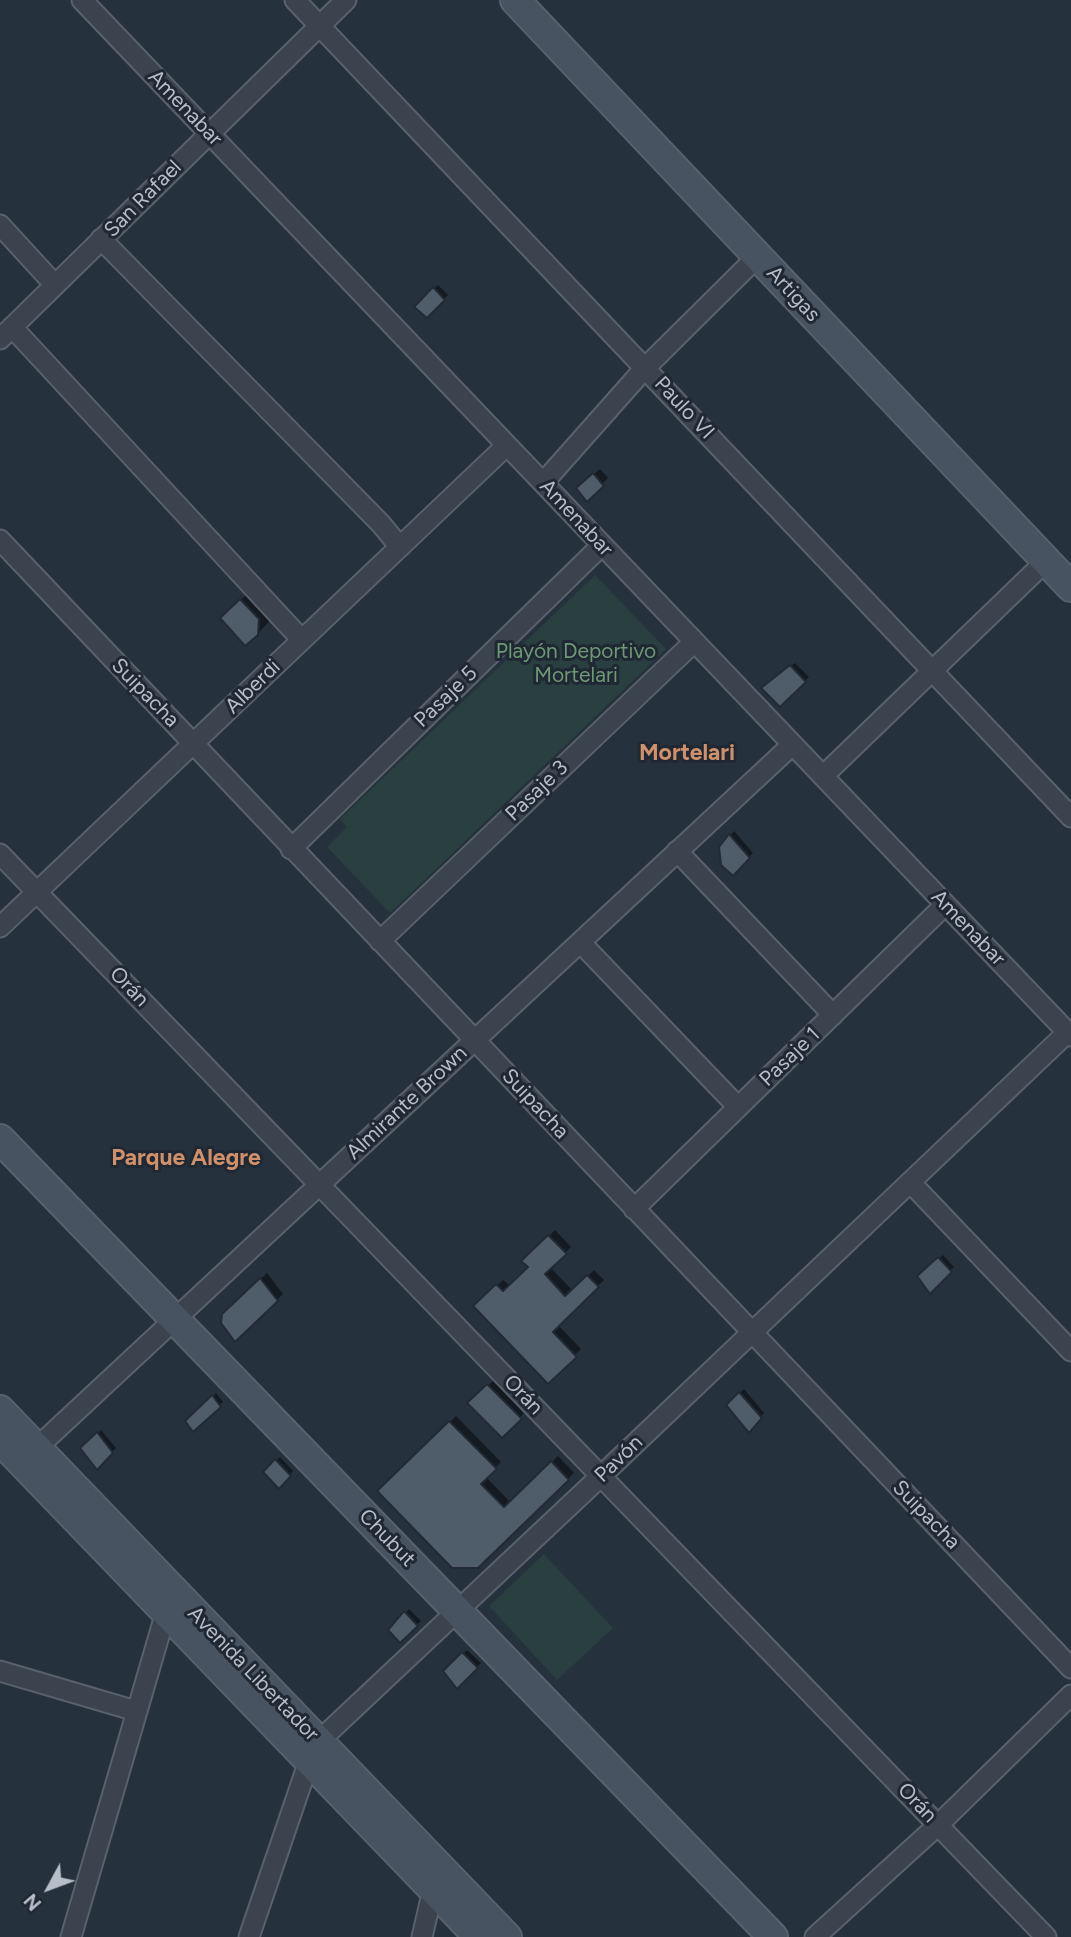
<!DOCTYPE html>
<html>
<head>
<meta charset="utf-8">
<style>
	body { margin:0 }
	#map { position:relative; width:1071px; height:1937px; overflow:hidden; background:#26313e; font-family:Figtree,sans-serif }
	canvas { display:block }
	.north { position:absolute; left:14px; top:1853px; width:70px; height:70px; -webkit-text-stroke:5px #1f2833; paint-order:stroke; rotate:229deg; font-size:19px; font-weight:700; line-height:28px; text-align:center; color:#b6bec9 }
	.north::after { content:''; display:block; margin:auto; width:24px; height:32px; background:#b6bec9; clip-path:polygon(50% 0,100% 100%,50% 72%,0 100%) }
</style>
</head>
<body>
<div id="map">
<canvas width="1071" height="1937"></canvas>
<div class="north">N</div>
</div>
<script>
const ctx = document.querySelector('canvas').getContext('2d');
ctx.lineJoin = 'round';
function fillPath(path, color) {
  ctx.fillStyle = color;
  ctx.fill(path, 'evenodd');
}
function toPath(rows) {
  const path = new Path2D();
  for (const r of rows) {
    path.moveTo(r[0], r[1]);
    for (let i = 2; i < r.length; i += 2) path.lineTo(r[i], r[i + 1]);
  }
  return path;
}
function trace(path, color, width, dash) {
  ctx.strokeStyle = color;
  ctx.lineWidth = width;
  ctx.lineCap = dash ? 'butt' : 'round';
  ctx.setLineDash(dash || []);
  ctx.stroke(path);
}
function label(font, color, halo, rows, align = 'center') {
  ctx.font = font + ' Figtree,sans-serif';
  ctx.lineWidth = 6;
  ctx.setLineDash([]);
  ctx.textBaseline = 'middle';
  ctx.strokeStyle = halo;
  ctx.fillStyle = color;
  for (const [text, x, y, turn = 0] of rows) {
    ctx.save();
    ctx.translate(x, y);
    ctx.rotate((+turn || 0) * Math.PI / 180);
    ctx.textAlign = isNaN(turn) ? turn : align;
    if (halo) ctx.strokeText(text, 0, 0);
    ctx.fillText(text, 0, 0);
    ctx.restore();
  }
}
fillPath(toPath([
	[595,575,666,649,390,913,327,847,347,827,340,819],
	[544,1554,613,1628,557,1680,489,1606]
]), '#293f40');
fillPath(toPath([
	[438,285,448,295,427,316,417,307],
	[600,469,608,478,587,500,579,488],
	[254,588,271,606,270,621,257,634,234,606],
	[795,663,809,677,780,705,767,685],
	[734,831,753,853,733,874,720,847],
	[555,1230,571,1247,550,1267,573,1291,594,1270,604,1280,558,1325,581,1349,548,1382,476,1306,503,1280,510,1286,530,1267,523,1261],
	[943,1255,954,1267,930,1291,919,1276],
	[267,1273,283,1294,235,1340,223,1315],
	[495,1379,526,1411,502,1436,470,1403],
	[744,1389,764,1413,749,1431,728,1405],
	[216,1393,223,1402,193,1429,188,1421],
	[456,1416,501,1462,486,1477,511,1503,558,1456,574,1473,478,1566,380,1491],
	[101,1430,116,1448,97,1467,83,1449],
	[280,1457,293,1471,279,1486,265,1472],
	[409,1609,421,1621,400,1641,390,1630],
	[467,1650,481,1663,457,1686,446,1671]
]), '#0007');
const building = toPath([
	[433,287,445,300,427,318,414,307,433,287],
	[593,473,604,486,587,502,576,488,593,473],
	[240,599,259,619,258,635,245,646,220,618,240,599],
	[790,665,806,682,780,707,761,688,790,665],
	[729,834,750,858,733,876,721,865,719,847,729,834],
	[548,1235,567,1254,545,1274,565,1296,587,1275,599,1287,553,1332,577,1357,548,1384,473,1306,496,1284,503,1291,528,1267,521,1261,548,1235],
	[938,1257,952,1272,930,1294,917,1276,938,1257],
	[260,1278,278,1301,235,1342,221,1323,222,1314,260,1278],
	[487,1384,522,1419,502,1438,467,1403,487,1384],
	[739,1392,762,1418,749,1433,726,1405,739,1392],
	[212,1395,221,1407,193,1432,185,1421,212,1395],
	[449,1421,497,1469,481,1484,504,1507,551,1461,569,1480,478,1568,452,1568,377,1491,449,1421],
	[97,1432,113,1453,97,1470,80,1448,97,1432],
	[275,1459,291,1476,279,1489,263,1472,275,1459],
	[404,1611,418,1626,400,1643,388,1630,404,1611],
	[462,1652,478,1668,457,1689,443,1671,462,1652]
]);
fillPath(building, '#4f5c69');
trace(building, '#212a35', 2);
const street = toPath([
	[82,0,1071,1036],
	[295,0,1071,817],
	[0,225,55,285],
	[101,239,381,524,400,547],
	[12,327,302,640],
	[0,339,346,0],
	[543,483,645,368,758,256],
	[0,540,1071,1668],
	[823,776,1046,561],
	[291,849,601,546],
	[677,851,833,1015],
	[0,854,1046,1937],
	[0,927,506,446],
	[380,941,694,642],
	[580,942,738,1107],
	[910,1182,1071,1351],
	[634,1209,945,905],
	[29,1455,792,745],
	[0,1671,136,1711],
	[71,1937,166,1612],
	[249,1937,309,1761,319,1741,601,1476,1068,1032],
	[422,1937,433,1890],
	[815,1937,938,1825,1071,1695]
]);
const secondary = toPath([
	[515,0,1071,587],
	[0,1139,773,1937],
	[0,1410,507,1937],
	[0,1440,479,1937]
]);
trace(street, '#58616c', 23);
trace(secondary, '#58616c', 32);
trace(street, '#3a434e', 19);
trace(secondary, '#485361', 28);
label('21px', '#b6bec9', '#1f2833', [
	["Amenabar",185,108,46],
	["San Rafael",143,199,-45],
	["Artigas",793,294,47],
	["Paulo VI",684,408,47],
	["Amenabar",576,518,47],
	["Alberdi",253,687,-44],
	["Suipacha",145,693,46],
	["Pasaje 5",446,697,-44],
	["Pasaje 3",537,791,-44],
	["Amenabar",968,928,46],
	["Orán",129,987,46],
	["Pasaje 1",790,1057,-44],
	["Almirante Brown",407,1103,-43],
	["Suipacha",535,1104,47],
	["Orán",523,1395,46],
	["Pavón",619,1459,-44],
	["Suipacha",926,1515,46],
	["Chubut",387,1538,46],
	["Avenida Libertador",253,1674,46],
	["Orán",917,1803,46]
]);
label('21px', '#6e9975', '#1f2833', [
	["Playón Deportivo",576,652],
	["Mortelari",576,676]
]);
label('bold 23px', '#d09069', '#1f2833', [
	["Mortelari",687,753],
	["Parque Alegre",186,1158]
]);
</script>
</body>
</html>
